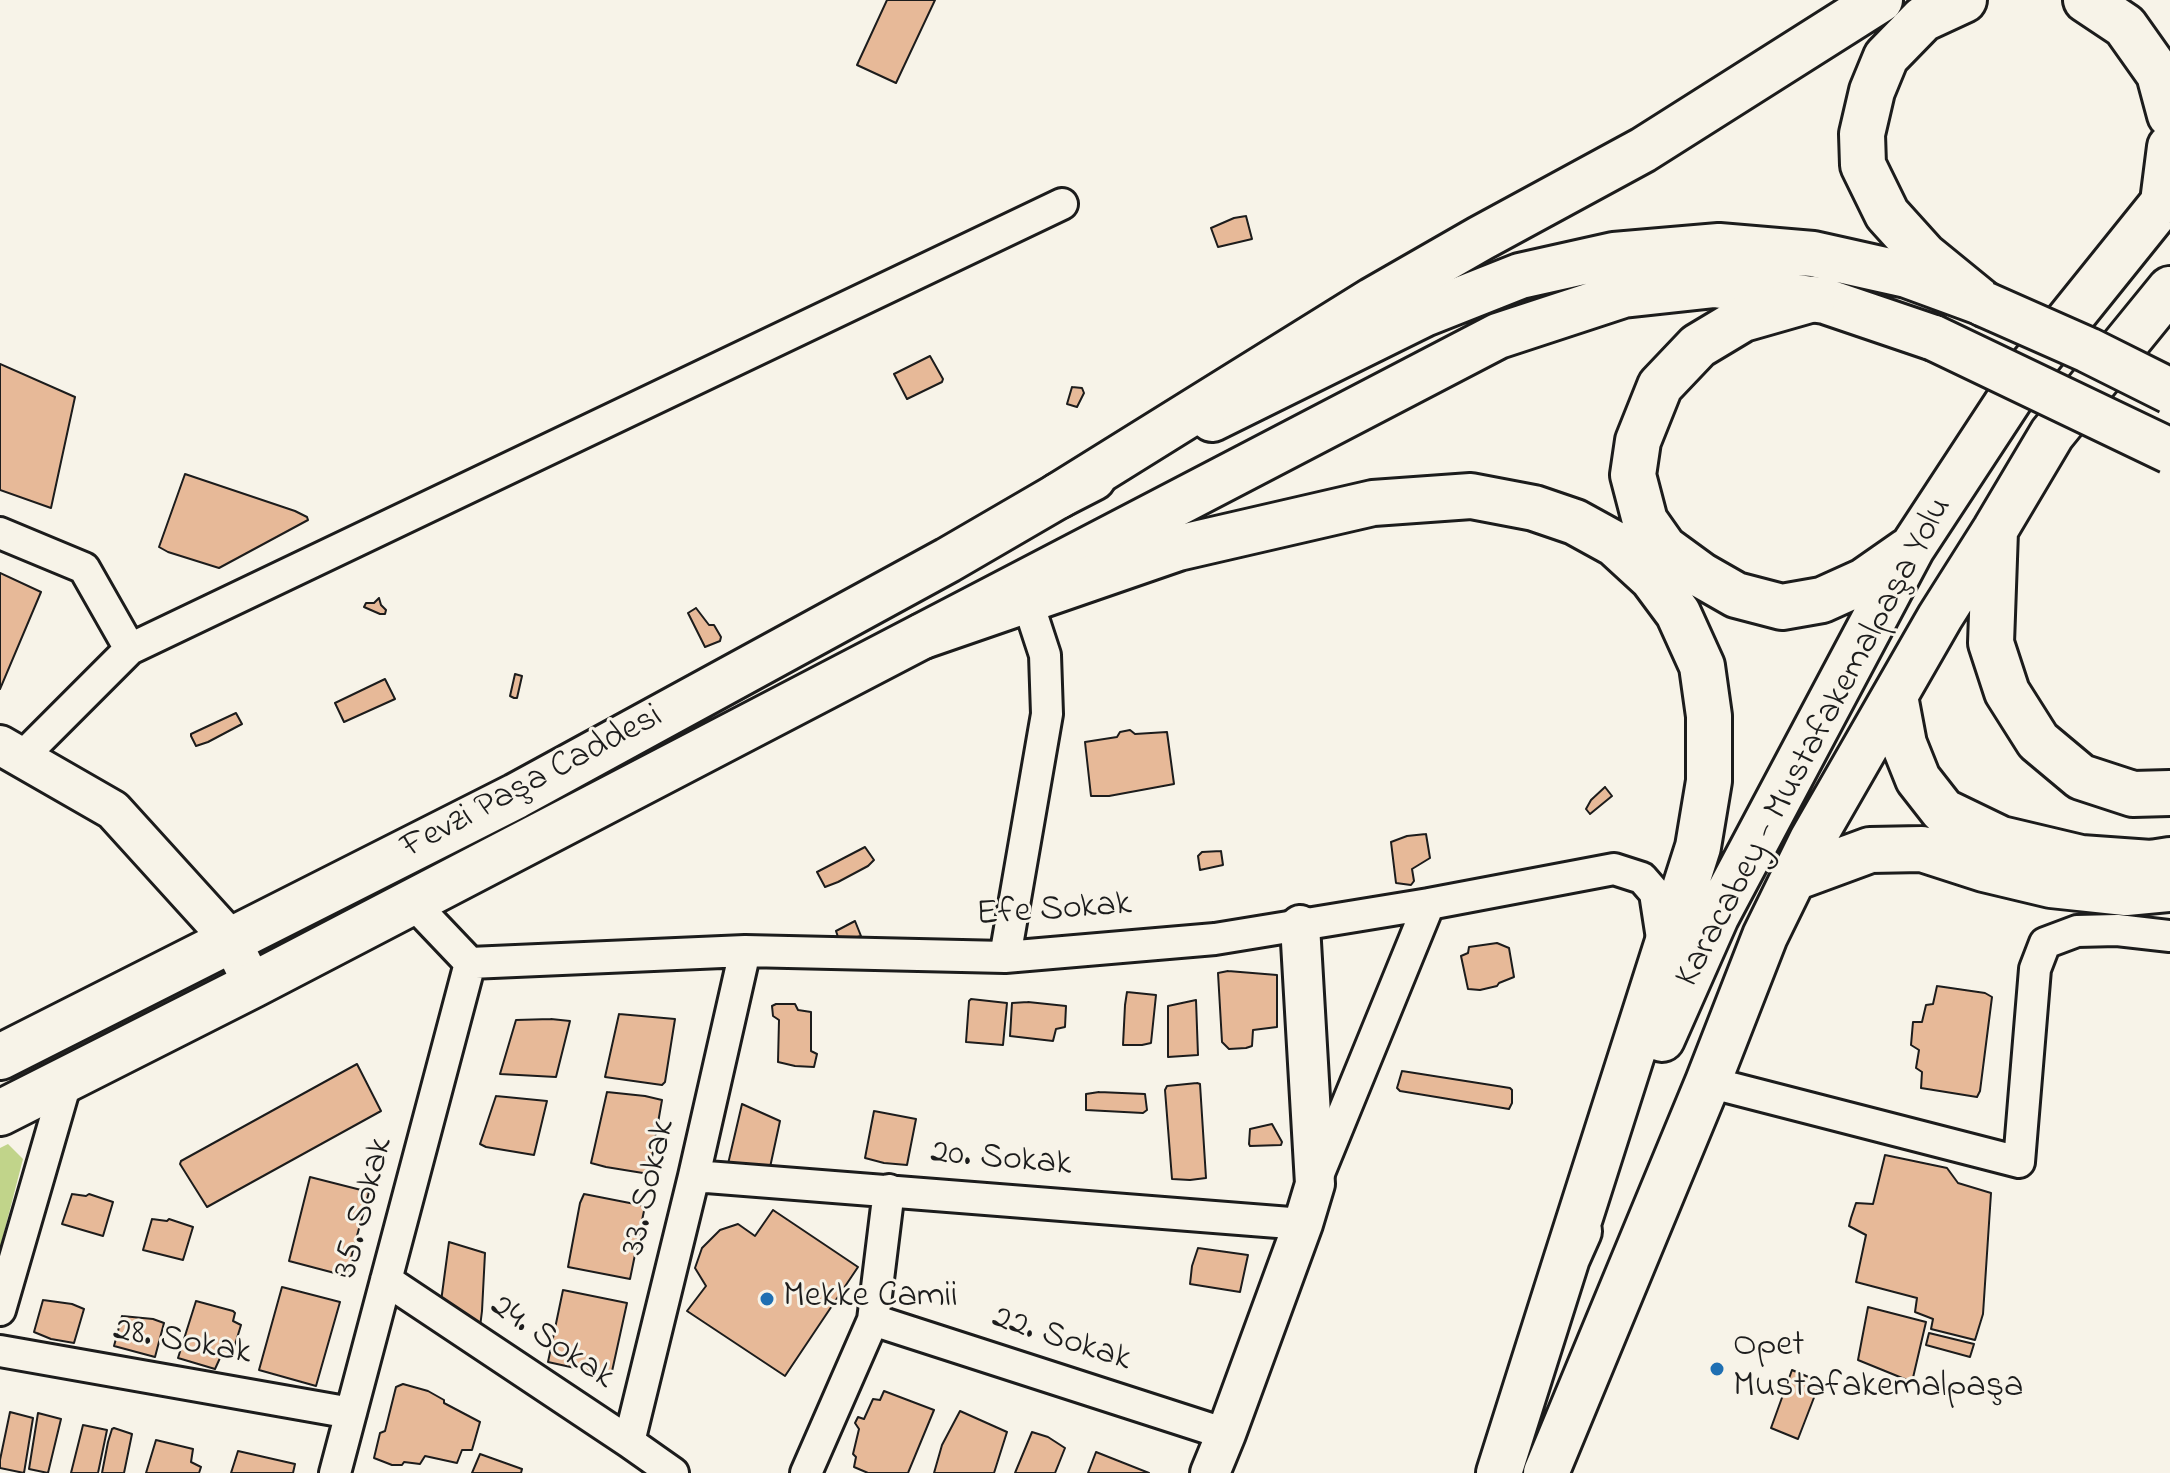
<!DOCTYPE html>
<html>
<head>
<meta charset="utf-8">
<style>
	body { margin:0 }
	canvas { display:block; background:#f7f3e8 }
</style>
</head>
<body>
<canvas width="2170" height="1473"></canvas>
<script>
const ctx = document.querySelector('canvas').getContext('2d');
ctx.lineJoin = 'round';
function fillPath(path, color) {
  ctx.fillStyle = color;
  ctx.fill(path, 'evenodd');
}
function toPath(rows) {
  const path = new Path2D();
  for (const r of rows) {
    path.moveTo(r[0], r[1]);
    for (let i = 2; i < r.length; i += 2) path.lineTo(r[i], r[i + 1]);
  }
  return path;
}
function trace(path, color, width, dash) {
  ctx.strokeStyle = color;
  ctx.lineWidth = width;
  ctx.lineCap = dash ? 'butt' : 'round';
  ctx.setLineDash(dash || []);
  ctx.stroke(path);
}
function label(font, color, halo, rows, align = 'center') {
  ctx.font = font + ' "Indie Flower",sans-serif';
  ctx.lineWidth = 6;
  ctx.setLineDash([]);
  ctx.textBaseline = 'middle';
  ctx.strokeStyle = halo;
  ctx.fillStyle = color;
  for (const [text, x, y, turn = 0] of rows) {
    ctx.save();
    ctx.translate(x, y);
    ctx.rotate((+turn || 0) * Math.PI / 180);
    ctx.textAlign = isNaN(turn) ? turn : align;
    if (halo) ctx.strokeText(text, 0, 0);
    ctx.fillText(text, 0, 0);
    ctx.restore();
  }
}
fillPath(toPath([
	[8,1144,23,1159,0,1248,0,1148]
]), '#c1d48a');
const building = toPath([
	[887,0,935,0,896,83,857,65,887,0],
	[1246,216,1252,239,1218,247,1211,228,1234,218,1246,216],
	[930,356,943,379,942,382,907,399,894,374,930,356],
	[0,364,75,397,51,508,0,490,0,364],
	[1072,387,1082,388,1084,393,1077,407,1067,404,1072,387],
	[185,474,295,511,307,517,308,520,219,568,168,552,159,547,185,474],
	[0,573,41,592,0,689,0,573],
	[379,598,381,605,386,610,385,614,380,614,364,607,366,603,374,603,379,598],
	[696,608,709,625,714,625,721,637,720,641,705,647,688,613,696,608],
	[515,674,522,676,517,698,514,698,510,696,515,674],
	[385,679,395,699,344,722,335,703,385,679],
	[236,713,242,724,208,742,196,746,191,736,191,734,236,713],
	[1130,730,1135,734,1167,732,1174,784,1109,796,1091,796,1085,742,1117,737,1120,732,1130,730],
	[1605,787,1612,796,1590,814,1586,809,1591,800,1605,787],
	[1426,834,1430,858,1412,869,1414,881,1411,885,1396,883,1391,842,1407,836,1426,834],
	[865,847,874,860,868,866,838,882,825,887,817,872,865,847],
	[1221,851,1223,865,1200,870,1198,856,1202,852,1221,851],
	[855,921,861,936,843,941,838,937,836,931,855,921],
	[1497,943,1509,948,1514,977,1499,983,1497,986,1480,990,1468,989,1461,956,1468,953,1469,947,1497,943],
	[1228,971,1277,975,1277,1027,1253,1030,1252,1046,1246,1048,1229,1049,1222,1042,1218,973,1228,971],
	[1937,986,1985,993,1992,997,1980,1091,1977,1097,1921,1088,1922,1072,1916,1068,1919,1050,1911,1045,1913,1022,1922,1022,1926,1005,1933,1004,1937,986],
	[1127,992,1156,995,1151,1043,1142,1045,1123,1045,1125,1005,1127,992],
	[971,999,1007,1003,1003,1045,966,1042,969,1001,971,999],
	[1196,1000,1198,1055,1168,1057,1168,1006,1196,1000],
	[1028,1002,1066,1006,1065,1027,1056,1029,1053,1041,1010,1036,1012,1003,1028,1002],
	[776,1004,795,1004,798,1010,811,1012,811,1051,817,1054,814,1067,795,1066,778,1062,779,1020,773,1016,772,1006,776,1004],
	[619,1014,675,1019,665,1082,662,1085,605,1077,619,1014],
	[551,1019,570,1021,556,1077,500,1074,516,1020,551,1019],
	[357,1064,381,1111,207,1207,180,1164,181,1161,357,1064],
	[1402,1071,1510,1088,1512,1090,1512,1103,1509,1109,1400,1091,1397,1088,1402,1071],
	[1197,1083,1200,1084,1206,1178,1190,1180,1172,1179,1165,1090,1167,1086,1197,1083],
	[607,1092,645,1096,662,1100,649,1174,606,1167,591,1163,607,1092],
	[1099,1092,1145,1094,1147,1110,1143,1113,1086,1110,1086,1094,1099,1092],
	[496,1096,547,1101,534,1155,486,1147,480,1144,496,1096],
	[742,1104,780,1121,769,1172,728,1164,742,1104],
	[874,1111,916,1119,907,1165,884,1163,865,1158,874,1111],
	[1272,1124,1282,1142,1281,1145,1250,1146,1249,1144,1250,1129,1272,1124],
	[1885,1155,1947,1168,1958,1183,1991,1193,1983,1314,1975,1340,1931,1329,1933,1319,1915,1312,1917,1298,1856,1282,1866,1235,1849,1226,1851,1218,1856,1203,1873,1204,1885,1155],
	[310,1177,369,1192,346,1276,289,1261,310,1177],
	[72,1194,86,1196,89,1194,113,1202,103,1236,62,1224,72,1194],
	[584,1194,645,1206,630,1279,568,1267,580,1203,584,1194],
	[773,1210,858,1267,785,1376,687,1311,706,1286,695,1268,702,1248,720,1230,738,1224,755,1236,773,1210],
	[152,1219,167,1221,169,1219,193,1227,183,1260,143,1250,152,1219],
	[449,1242,485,1253,482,1311,480,1327,440,1309,449,1242],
	[1198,1248,1248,1255,1240,1292,1190,1284,1192,1266,1198,1248],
	[282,1287,340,1302,316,1386,259,1370,282,1287],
	[563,1290,627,1303,611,1376,548,1362,563,1290],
	[43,1300,72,1304,84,1309,74,1343,51,1339,34,1332,43,1300],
	[196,1301,233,1311,235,1313,233,1321,241,1325,231,1358,220,1358,215,1369,178,1358,196,1301],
	[1868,1307,1926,1322,1912,1382,1858,1360,1868,1307],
	[122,1316,153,1319,164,1323,155,1357,114,1346,122,1316],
	[1929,1333,1974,1344,1970,1357,1926,1345,1929,1333],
	[1792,1370,1820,1382,1798,1439,1771,1428,1792,1370],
	[403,1384,428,1391,444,1400,444,1403,480,1422,472,1450,462,1450,457,1463,425,1456,420,1464,404,1462,402,1465,392,1465,374,1458,380,1433,385,1431,396,1387,403,1384],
	[884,1391,934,1410,908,1473,868,1473,854,1467,856,1457,853,1454,859,1429,855,1423,858,1417,864,1419,873,1399,880,1400,884,1391],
	[960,1411,1007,1432,994,1473,934,1473,942,1445,960,1411],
	[10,1412,33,1418,24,1473,0,1468,0,1460,10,1412],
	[38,1413,61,1419,48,1473,29,1469,38,1413],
	[83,1425,107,1430,98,1473,71,1473,83,1425],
	[114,1428,132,1434,124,1473,102,1473,108,1442,112,1429,114,1428],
	[1032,1432,1048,1437,1065,1448,1055,1473,1015,1473,1032,1432],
	[156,1440,193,1449,191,1462,201,1467,199,1473,146,1473,156,1440],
	[238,1451,295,1464,293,1473,231,1473,238,1451],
	[1096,1452,1149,1473,1088,1473,1096,1452],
	[480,1454,522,1469,521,1473,472,1473,480,1454]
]);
fillPath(building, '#e7b998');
trace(building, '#1c1c1c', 2);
const minor = toPath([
	[0,533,84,568,130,649],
	[22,757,130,649,1062,204],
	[411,901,470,963,745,951,1005,957,1215,939,1429,904,1614,869,1642,878,1655,893,1663,945],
	[1005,957,1047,714,1045,655,1027,600,1019,585],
	[1708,1082,2019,1162,2035,969,2045,943,2077,931,2117,930,2170,936],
	[694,1176,1303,1224],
	[1317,1178,1429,904],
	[386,1280,629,1442,673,1473],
	[0,1310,67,1079],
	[873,1320,1226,1434],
	[0,1351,351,1413],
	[629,1442,694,1176,745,951],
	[335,1473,470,963],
	[806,1473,873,1320,889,1190]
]);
const tertiary = toPath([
	[0,745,113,810,231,940,253,985],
	[1210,1473,1226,1434,1303,1224,1315,1184,1300,925]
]);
const primary = toPath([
	[1212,419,1424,314,1520,276,1614,255,1719,246,1813,254,1907,275,1978,301],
	[0,1057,516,796,948,560,1058,496,1093,478],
	[0,1113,253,985,1498,336,1623,295,1715,285,1825,301,1934,338]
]);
const trunk = toPath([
	[1964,0,1923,19,1886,57,1872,91,1862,134,1863,165,1887,214,1924,255,1984,304],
	[2086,0,2125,26,2159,74,2170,115],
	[2163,202,2170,147],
	[1813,299,1743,319,1698,346,1660,386,1638,441,1633,475,1645,521,1664,548,1701,575,1736,595,1782,607,1822,600,1864,581,1907,551],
	[1058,496,1373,300,1481,238,1643,150,1880,0],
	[1995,531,1991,643,2007,692,2038,741,2081,777,2133,794,2170,793],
	[923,636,1178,548,1373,503,1471,496,1534,508,1575,522,1615,544,1652,578,1678,613,1702,666,1709,716,1709,781,1698,847,1567,1258],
	[1895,696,1904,744,1918,779,1943,811,2001,839,2081,858,2151,863,2170,860],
	[1794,878,1870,850,1922,849,1984,869,2051,885,2126,893,2170,889],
	[1662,1039,1716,917,1912,548,2030,368,2170,194],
	[1499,1473,1567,1258,1579,1231],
	[1546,1473,1708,1082,1765,936,1812,840,1940,617,1995,530,2052,434,2170,289]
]);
trace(minor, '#1c1c1c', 36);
trace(tertiary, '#1c1c1c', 44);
trace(primary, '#1c1c1c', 50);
trace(trunk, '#1c1c1c', 50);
trace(minor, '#f7f3e8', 30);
trace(tertiary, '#f7f3e8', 38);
trace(primary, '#f7f3e8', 44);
trace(trunk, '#f7f3e8', 44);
const primaryBridge = toPath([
	[1984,304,2088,350,2170,391],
	[1934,338,2170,451]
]);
trace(primaryBridge, '#1c1c1c', 50, []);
trace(primaryBridge, '#f7f3e8', 44);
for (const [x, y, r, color] of [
	[767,1299,8,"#1f6fb2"],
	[1717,1369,8,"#1f6fb2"]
]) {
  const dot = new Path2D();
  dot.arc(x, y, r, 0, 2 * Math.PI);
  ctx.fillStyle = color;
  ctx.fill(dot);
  trace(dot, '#f7f3e8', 3);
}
label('36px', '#1c1c1c', '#f7f3e8', [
	["Karacabey - Mustafakemalpaşa Yolu",1816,743,-62],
	["Fevzi Paşa Caddesi",533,784,-28],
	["Efe Sokak",1054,912,-4],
	["20. Sokak",1001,1161,5],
	["33. Sokak",651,1188,-77],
	["35. Sokak",366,1208,-75],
	["22. Sokak",1061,1341,18],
	["28. Sokak",182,1344,10],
	["24. Sokak",551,1344,34]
]);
label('36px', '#1c1c1c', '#f7f3e8', [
	["Mekke Camii",783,1299],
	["Opet",1733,1348],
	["Mustafakemalpaşa",1733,1389]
], 'left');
</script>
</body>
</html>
